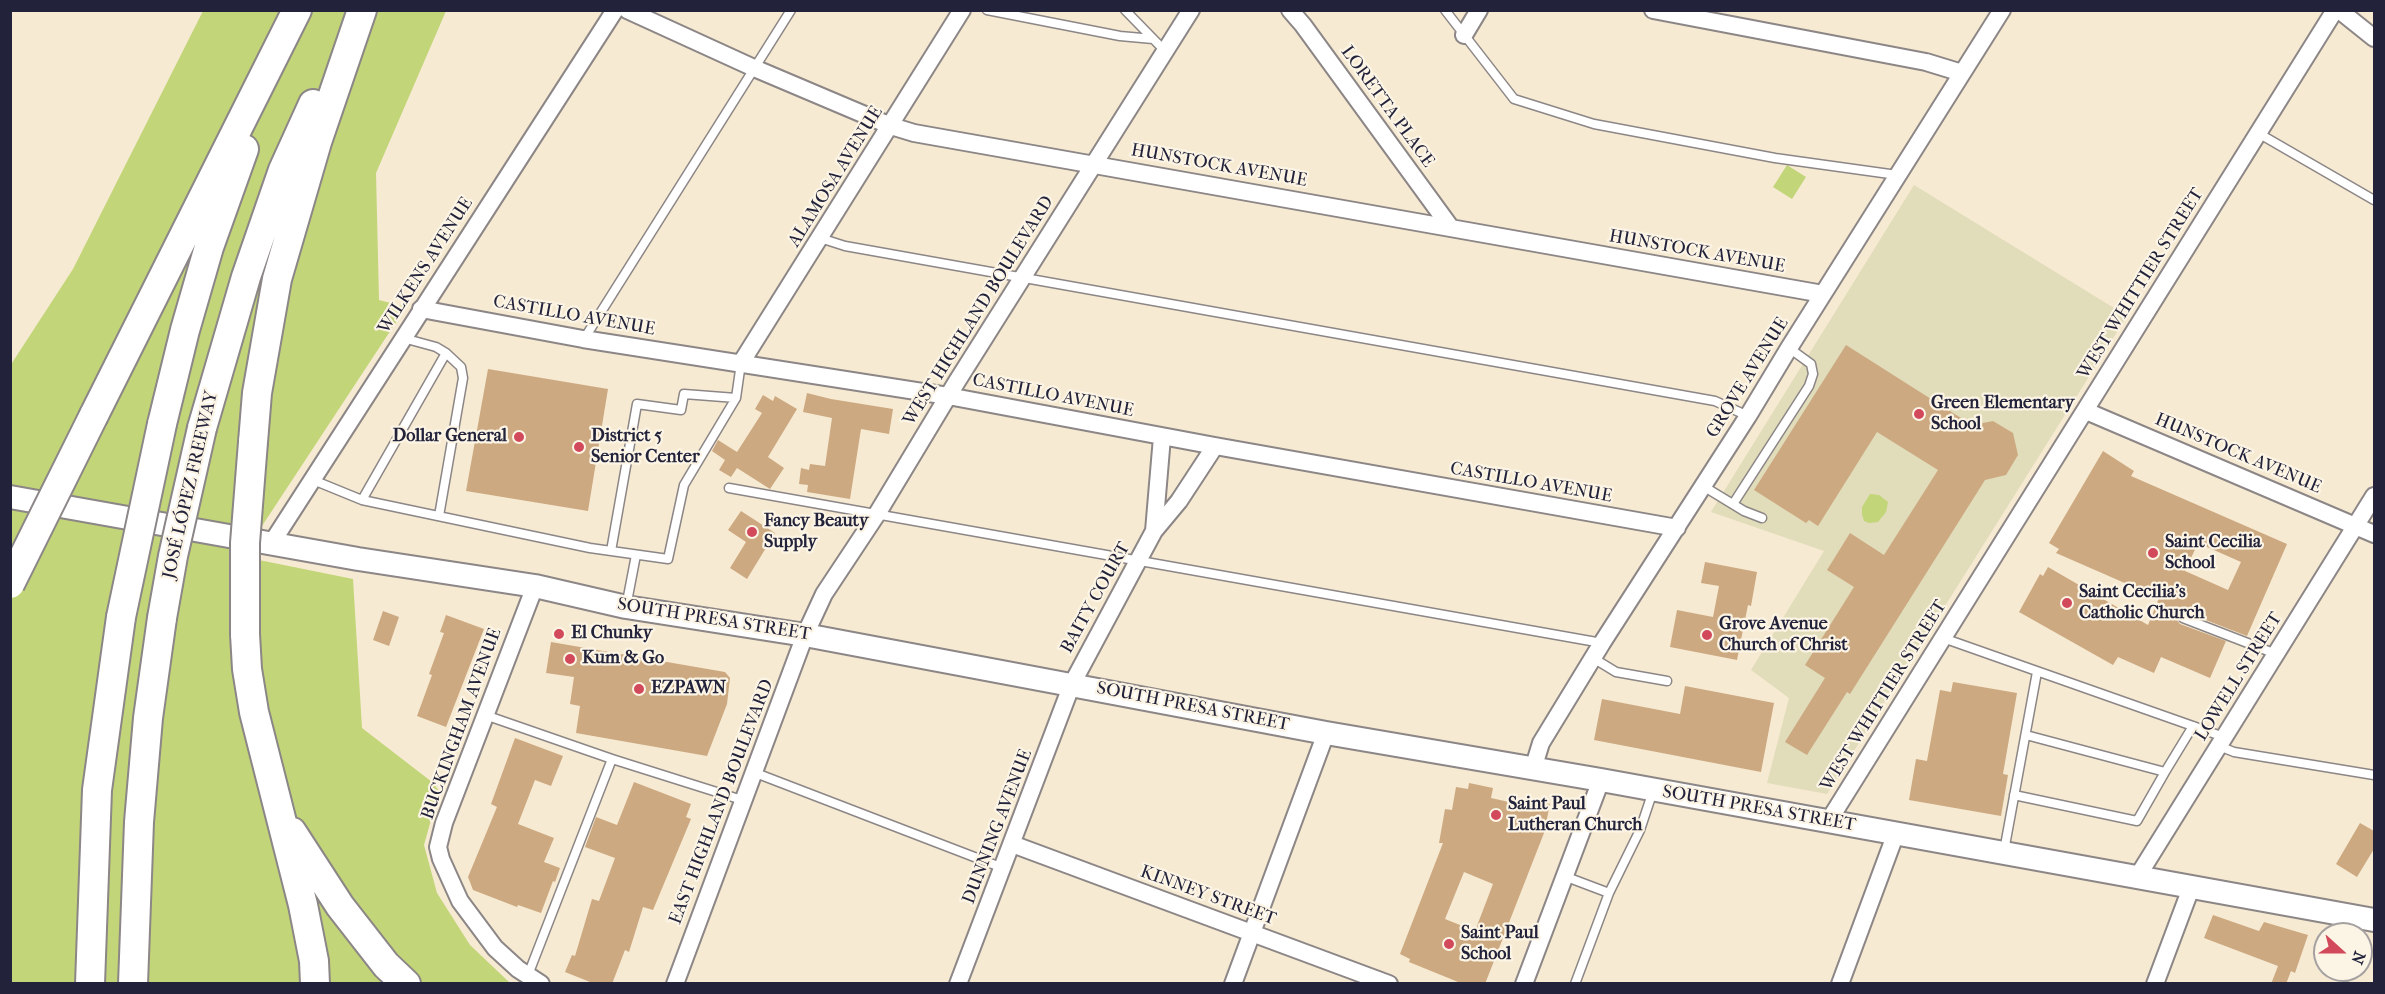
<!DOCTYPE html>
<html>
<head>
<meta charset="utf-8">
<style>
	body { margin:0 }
	#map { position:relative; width:2385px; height:994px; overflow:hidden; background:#f7ead2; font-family:"IM FELL French Canon",serif }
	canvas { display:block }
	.frame { position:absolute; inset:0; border:12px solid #22223b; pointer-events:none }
	.north { position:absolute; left:2313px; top:922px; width:60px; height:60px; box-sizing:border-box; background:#fcf5e5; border:2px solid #a5a1a1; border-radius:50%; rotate:111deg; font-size:16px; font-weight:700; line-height:24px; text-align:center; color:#22223b }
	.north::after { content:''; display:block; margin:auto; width:21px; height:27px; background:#d1495b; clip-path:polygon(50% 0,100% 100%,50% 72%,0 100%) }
</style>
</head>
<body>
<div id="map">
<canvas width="2385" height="994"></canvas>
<div class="frame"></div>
<div class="north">N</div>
</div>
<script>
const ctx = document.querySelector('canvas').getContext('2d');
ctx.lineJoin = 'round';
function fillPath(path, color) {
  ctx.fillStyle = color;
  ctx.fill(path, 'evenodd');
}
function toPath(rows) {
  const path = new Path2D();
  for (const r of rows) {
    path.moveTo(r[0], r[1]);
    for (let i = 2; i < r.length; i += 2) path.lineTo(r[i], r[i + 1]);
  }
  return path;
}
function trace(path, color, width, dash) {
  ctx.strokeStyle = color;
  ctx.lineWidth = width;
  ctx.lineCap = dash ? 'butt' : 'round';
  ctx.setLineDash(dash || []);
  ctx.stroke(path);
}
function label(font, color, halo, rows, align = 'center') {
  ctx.font = font + ' "IM FELL French Canon",serif';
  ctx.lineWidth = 4.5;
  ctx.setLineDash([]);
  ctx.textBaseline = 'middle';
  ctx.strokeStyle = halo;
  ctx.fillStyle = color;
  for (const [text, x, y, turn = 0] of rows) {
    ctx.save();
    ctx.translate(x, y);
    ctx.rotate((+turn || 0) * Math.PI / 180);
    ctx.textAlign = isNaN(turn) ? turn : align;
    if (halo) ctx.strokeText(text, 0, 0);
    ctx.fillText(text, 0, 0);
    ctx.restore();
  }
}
fillPath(toPath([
	[1914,185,2127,316,1827,794,1767,783,1789,698,1751,670,1824,551,1711,512]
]), '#e1dcba');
fillPath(toPath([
	[203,11,446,11,376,173,379,300,406,307,258,532,249,558,353,579,362,728,432,782,439,791,424,845,437,893,470,945,510,983,11,983,10,366,73,269],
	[1787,165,1806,177,1792,199,1773,187],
	[1870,494,1879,495,1888,502,1886,512,1878,522,1869,523,1864,521,1862,514,1862,507]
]), '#c2d578');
fillPath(toPath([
	[1846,345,1972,425,1993,421,2013,433,2018,455,2006,475,1985,480,1850,694,1847,692,1807,755,1785,742,1825,678,1805,665,1854,587,1827,570,1850,533,1884,555,1938,470,1877,432,1818,526,1809,520,1806,523,1754,490],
	[488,369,608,389,588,511,466,491],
	[807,393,831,399,893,409,889,434,861,429,850,499,807,492,808,485,799,484,801,468,809,470,810,464,825,466,832,418,803,412],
	[763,395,773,401,775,396,797,409,768,457,784,468,770,489,737,468,731,477,719,470,725,460,712,451,718,440,737,452,762,413,755,409],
	[2103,451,2134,471,2131,476,2287,544,2247,636,2185,612,2177,615,2177,620,2180,624,2226,641,2210,678,2161,657,2154,673,2118,657,2113,665,2019,612,2040,574,2043,576,2048,567,2148,625,2159,598,2056,553,2059,549,2049,543],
	[2198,543,2241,562,2228,590,2185,571],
	[741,511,775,533,747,579,730,568,746,542,728,530],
	[1705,562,1757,572,1751,606,1748,605,1737,660,1670,647,1677,610,1713,617,1719,586,1701,583],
	[383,611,399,617,389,646,373,640],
	[446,615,484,629,446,727,417,716,432,675,429,674,444,633,440,632],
	[551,642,725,672,730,678,727,704,707,756,576,733,580,706,570,704,574,677,546,673],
	[1953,682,2017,693,2003,774,2008,775,2001,816,1909,800,1916,759,1927,761,1940,690,1951,692],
	[1685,686,1774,703,1761,772,1594,740,1602,699,1680,714],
	[515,738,563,756,551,786,535,780,518,824,554,838,544,862,560,868,555,882,553,881,541,913,518,905,517,907,473,890,468,877,497,807,491,804],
	[634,782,691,804,686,817,691,819,653,910,643,907,629,952,625,950,612,984,595,984,565,972,572,955,575,956,592,899,599,901,615,858,585,847,596,817,617,825],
	[1469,783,1493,788,1491,798,1527,806,1528,800,1550,804,1544,833,1485,984,1463,984,1409,962,1410,959,1400,954,1443,843,1439,843,1445,809,1452,810,1456,787,1468,789],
	[1464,872,1493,884,1475,931,1445,919],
	[2360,823,2374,831,2374,849,2357,877,2336,864],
	[2213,915,2259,931,2264,922,2308,935,2295,973,2291,971,2286,984,2271,984,2278,966,2204,938]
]), '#cca981');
const service = toPath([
	[987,10,1120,36,1153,39],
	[1125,10,1165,51],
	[1445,10,1514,99,1594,124,1775,158,1897,175],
	[2258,133,2374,200],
	[820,238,845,246,1715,401,1748,416],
	[403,338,436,347,446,353,461,367,463,378,439,516],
	[584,339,791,10],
	[313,480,362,500,590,548,668,559,684,485,736,398,741,363],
	[1703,486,1744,511,1762,518],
	[729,488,1602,643],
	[362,500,446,353],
	[1733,504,1809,386,1813,374,1811,364,1789,348],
	[611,551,637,404,681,410,684,394,736,398],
	[626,607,636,555],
	[2183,618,2276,654],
	[1943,638,2224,737],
	[1593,658,1616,672,1667,681],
	[485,715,612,759,742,800],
	[2219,746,2234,752,2374,775],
	[753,772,1003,868],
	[2165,772,2193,726],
	[2014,795,2137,821,2165,772,2026,735],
	[2004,851,2037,672],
	[1564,876,1609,893,1640,830,1653,791],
	[528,975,612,759],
	[1575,984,1609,893]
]);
const minor = toPath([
	[627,10,754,68,891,126,914,133,1823,294],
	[1290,10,1303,25,1451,228],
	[1653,10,1926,62,1962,73],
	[2339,10,2374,38],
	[1464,35,1479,10],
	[421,309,583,339,948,396,1215,446,1677,528],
	[741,363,962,10],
	[2086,411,2374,534],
	[1154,531,1179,501,1215,446],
	[271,544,615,10],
	[535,586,444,823,438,847,441,859,460,901,495,948,518,969,541,984],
	[1533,769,1541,743,1602,643,1748,416,1789,348,2002,10],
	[1828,822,2335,10],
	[1012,844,1389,984],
	[2136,879,2374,496],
	[675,984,805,635,824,594,877,514,956,383,1191,10],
	[958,984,1072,684,1154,531,1162,437],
	[1233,984,1326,733],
	[1524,984,1601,780],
	[1840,984,1896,833],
	[2155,984,2191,888]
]);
const secondary = toPath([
	[10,497,358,559,535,586,626,607,805,635,1326,733,1601,780,2374,920]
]);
const motorway = toPath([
	[94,415,297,10],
	[162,424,185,330,209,247,244,149],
	[202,428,246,277,283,170,313,104],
	[253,442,257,393,277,279,317,142,362,10],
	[245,634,247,669,254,712,303,905,314,961,315,984],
	[292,832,340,906,386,965,406,984],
	[90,984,97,790,121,617],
	[133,984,139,822,148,718,162,618]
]);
trace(service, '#8c8686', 11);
trace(minor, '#8c8686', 20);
trace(secondary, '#8c8686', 26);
trace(motorway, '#8c8686', 32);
trace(service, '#fff', 8);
trace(minor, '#fff', 16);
trace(secondary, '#fff', 22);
trace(motorway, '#fff', 28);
const motorwayBridge = toPath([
	[10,584,94,415],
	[121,617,162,424],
	[162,618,173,556,202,428],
	[245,634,245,543,253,442]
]);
trace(motorwayBridge, '#8c8686', 32, []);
trace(motorwayBridge, '#fff', 28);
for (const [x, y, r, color] of [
	[1919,414,6,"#d1495b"],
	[519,437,6,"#d1495b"],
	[579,447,6,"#d1495b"],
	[752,532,6,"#d1495b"],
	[2153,553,6,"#d1495b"],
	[2067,603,6,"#d1495b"],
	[559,634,6,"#d1495b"],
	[1707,635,6,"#d1495b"],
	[570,659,6,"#d1495b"],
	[639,689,6,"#d1495b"],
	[1496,815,6,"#d1495b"],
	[1449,944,6,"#d1495b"]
]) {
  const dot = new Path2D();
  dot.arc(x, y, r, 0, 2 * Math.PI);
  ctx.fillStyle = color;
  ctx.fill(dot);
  trace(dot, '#fcf5e5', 2);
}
label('18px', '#22223b', '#fcf5e5', [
	["LORETTA PLACE",1387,107,54],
	["HUNSTOCK AVENUE",1219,166,10],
	["ALAMOSA AVENUE",836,177,-58],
	["HUNSTOCK AVENUE",1697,252,10],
	["WILKENS AVENUE",426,266,-57],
	["WEST WHITTIER STREET",2141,284,-58],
	["WEST HIGHLAND BOULEVARD",979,311,-58],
	["CASTILLO AVENUE",574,316,10],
	["GROVE AVENUE",1748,378,-58],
	["CASTILLO AVENUE",1053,396,11],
	["HUNSTOCK AVENUE",2238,454,23],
	["CASTILLO AVENUE",1531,483,10],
	["JOSÉ LÓPEZ FREEWAY",191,485,-77],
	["BAITY COURT",1096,598,-61],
	["SOUTH PRESA STREET",714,620,9],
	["LOWELL STREET",2239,677,-58],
	["WEST WHITTIER STREET",1884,696,-58],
	["SOUTH PRESA STREET",1193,707,11],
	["BUCKINGHAM AVENUE",462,724,-70],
	["EAST HIGHLAND BOULEVARD",722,802,-69],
	["SOUTH PRESA STREET",1759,809,10],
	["DUNNING AVENUE",998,827,-69],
	["KINNEY STREET",1208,896,20]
]);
label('bold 18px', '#22223b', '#fcf5e5', [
	["Green Elementary",1931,404],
	["School",1931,425],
	["Dollar General",507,437,"right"],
	["District 5",591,437],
	["Senior Center",591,458],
	["Fancy Beauty",764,522],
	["Supply",764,543],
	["Saint Cecilia",2165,543],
	["School",2165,564],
	["Saint Cecilia's",2079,593],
	["Catholic Church",2079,614],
	["Grove Avenue",1719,625],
	["Church of Christ",1719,646],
	["El Chunky",571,634],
	["Kum & Go",582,659],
	["EZPAWN",651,689],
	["Saint Paul",1508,805],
	["Lutheran Church",1508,826],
	["Saint Paul",1461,934],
	["School",1461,955]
], 'left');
</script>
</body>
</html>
